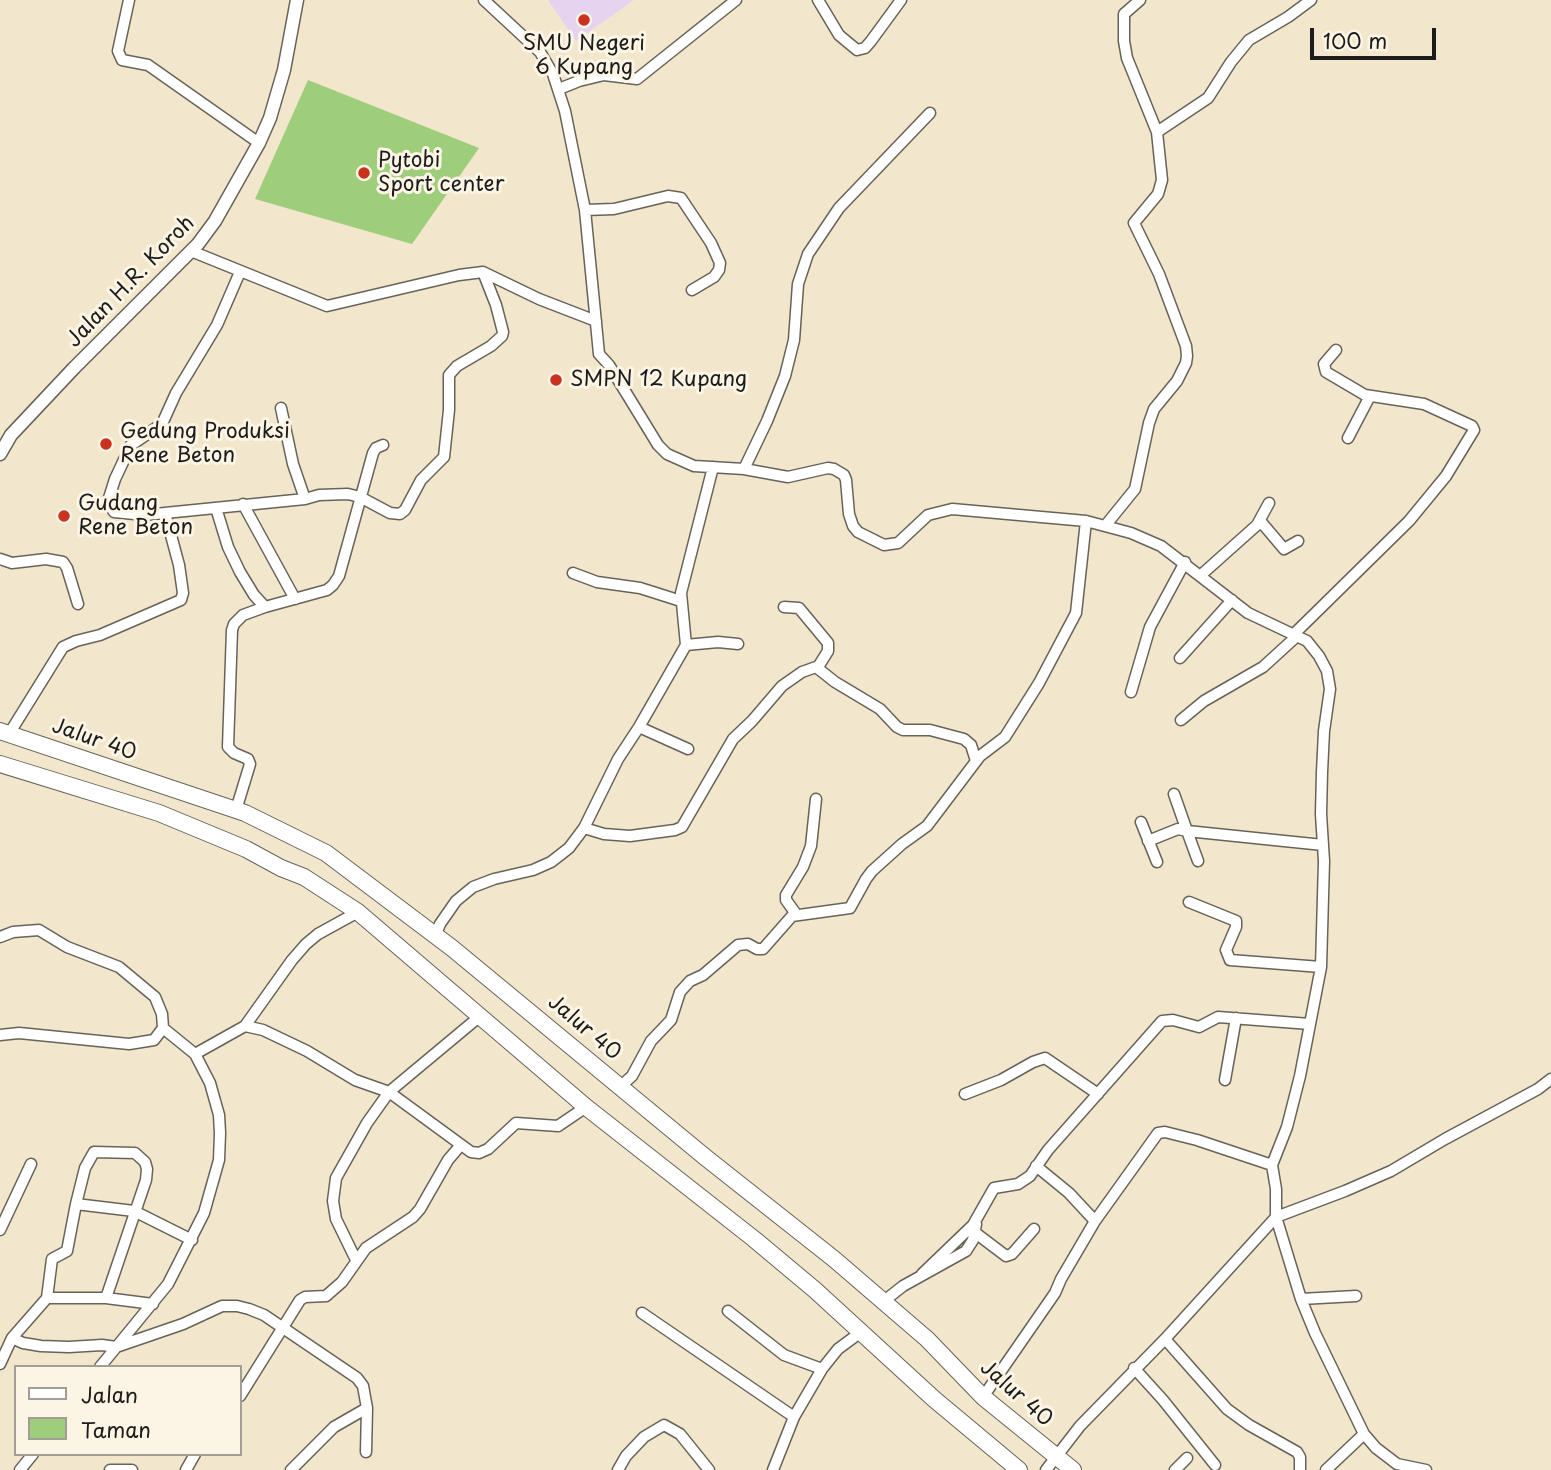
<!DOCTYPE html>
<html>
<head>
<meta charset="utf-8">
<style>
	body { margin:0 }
	#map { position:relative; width:1551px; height:1470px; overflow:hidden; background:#f2e7cc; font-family:"Playpen Sans",sans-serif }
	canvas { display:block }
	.legend { position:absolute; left:14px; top:1365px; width:228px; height:91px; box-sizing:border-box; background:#fcf5e5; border:2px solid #a29e95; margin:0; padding:9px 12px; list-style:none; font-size:21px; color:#1c1c1c }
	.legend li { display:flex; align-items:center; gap:14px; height:35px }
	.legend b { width:35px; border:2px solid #a29e95 }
	.scale { position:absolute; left:1310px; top:28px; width:126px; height:32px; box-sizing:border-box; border:4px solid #1c1c1c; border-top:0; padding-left:9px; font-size:21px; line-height:24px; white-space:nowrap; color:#1c1c1c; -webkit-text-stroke:5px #fcf5e5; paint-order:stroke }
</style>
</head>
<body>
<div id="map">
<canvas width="1551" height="1470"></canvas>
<ul class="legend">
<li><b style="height:9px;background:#fff"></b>Jalan</li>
<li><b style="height:19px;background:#9ecd7b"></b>Taman</li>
</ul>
<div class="scale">100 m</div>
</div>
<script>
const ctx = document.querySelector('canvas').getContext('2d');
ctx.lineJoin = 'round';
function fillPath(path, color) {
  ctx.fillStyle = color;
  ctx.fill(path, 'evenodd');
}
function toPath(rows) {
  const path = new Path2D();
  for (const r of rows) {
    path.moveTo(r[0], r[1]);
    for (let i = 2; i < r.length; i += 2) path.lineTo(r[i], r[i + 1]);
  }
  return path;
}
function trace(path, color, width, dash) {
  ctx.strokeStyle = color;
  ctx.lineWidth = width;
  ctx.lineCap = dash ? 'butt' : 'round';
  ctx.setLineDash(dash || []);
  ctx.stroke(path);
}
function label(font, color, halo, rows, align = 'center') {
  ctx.font = font + ' "Playpen Sans",sans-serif';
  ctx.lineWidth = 6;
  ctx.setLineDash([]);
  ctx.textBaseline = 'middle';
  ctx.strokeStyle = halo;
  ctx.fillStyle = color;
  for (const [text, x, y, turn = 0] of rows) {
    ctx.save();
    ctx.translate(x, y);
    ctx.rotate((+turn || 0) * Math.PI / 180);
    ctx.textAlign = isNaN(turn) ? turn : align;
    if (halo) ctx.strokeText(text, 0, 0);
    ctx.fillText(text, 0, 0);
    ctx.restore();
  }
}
fillPath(toPath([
	[548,0,634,0,576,41]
]), '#e6d3f0');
fillPath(toPath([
	[308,80,479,148,412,244,255,199]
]), '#9ecd7b');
const minor = toPath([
	[129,0,118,51,122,60,148,65,259,143],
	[484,0,540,52,553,74,565,111,585,210,599,354,609,365,658,445,667,454,694,466,744,469,788,477,828,468,834,469,844,475,846,480,849,514,853,526,858,532,884,545,898,543,928,515,952,509,1086,521,1131,533,1161,546,1248,613,1307,641,1319,656,1327,671,1330,689,1324,731,1322,772,1321,814,1324,861,1321,967,1300,1076,1287,1127,1272,1165,1276,1189,1276,1217,1301,1299,1315,1333,1364,1434,1376,1448,1397,1464,1426,1470],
	[818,0,839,35,857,50,865,48,871,41,901,0],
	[559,89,579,81,604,75,637,79,736,0],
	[1157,132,1208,98,1231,62,1249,40,1288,17,1311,0],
	[585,210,614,209,668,196,681,198,711,243,720,263,719,270,714,277,692,290],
	[191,251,327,306,459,275,483,272,539,299,596,321],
	[281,408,293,464,305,499],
	[1348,438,1370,396],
	[744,469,767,421,785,376,794,340,798,284,808,254,839,208,930,113],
	[243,504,295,599],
	[216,508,228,547,240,572,254,595,265,607,327,590,333,585,339,576,373,453,376,448,383,445],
	[165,513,145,515,114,512,110,506,109,498,115,479,131,445,162,424,176,393,217,325,240,272],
	[1257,525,1269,503],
	[1105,526,1135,489,1149,423,1154,409,1177,381,1186,363,1187,356,1186,346,1159,274,1134,223,1158,194,1162,180,1157,132,1127,58,1124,41,1124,14,1140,0],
	[0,559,12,563,46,559,63,562,67,568,78,604],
	[573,573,597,582,640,588,681,601],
	[1201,575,1257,525,1262,523,1284,549,1298,541],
	[784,607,799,608,828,643,828,651,818,667],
	[1294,634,1409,521,1446,476,1474,430,1472,426,1424,404,1365,395,1326,372,1324,364,1336,350],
	[686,645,718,642,738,644],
	[1180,658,1232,600],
	[1131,692,1150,627,1185,562],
	[1181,720,1204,701,1263,667,1297,636],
	[639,727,688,749],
	[9,734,63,647,76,641,100,635,181,600,183,593,179,565,165,513,305,499,319,495,348,494,360,497,390,513,400,514,405,510,421,480,444,457,449,410,449,375,457,366,491,346,502,336,503,332,496,305,483,272],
	[1174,794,1187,831,1323,845],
	[236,810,250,764,248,759,234,753,228,747,232,630,234,624,243,615,265,607],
	[1141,822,1157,862],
	[584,828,604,834,630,836,675,830,682,827,733,739,752,721,782,686,802,672,816,667,835,682,880,709,897,727,903,730,930,730,964,739,971,745,976,761],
	[1148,841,1178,829,1187,831,1198,861],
	[1189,902,1236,921,1236,927,1226,950,1230,960,1321,967],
	[796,914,786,900,786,895,803,867,811,846,816,799],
	[435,936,440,924,456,901,473,887,494,879,533,870,551,862,569,848,584,828,618,759,639,727,686,645,681,593,713,467],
	[0,937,13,932,39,930,67,947,119,967,155,997,162,1014,163,1028],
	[245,1026,263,1030,307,1051,355,1080,389,1092,471,1152,479,1153,488,1149,516,1123,558,1126,586,1107],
	[0,1035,19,1033,129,1044,154,1040,163,1028,195,1054],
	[1225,1080,1236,1018],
	[621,1086,632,1076,651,1041,671,1020,680,992,690,981,703,975,738,945,748,944,757,949,763,949,792,916,850,908,866,879,872,871,902,844,927,826,980,756,1005,737,1039,683,1076,613,1086,521],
	[965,1094,1001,1080,1033,1062,1045,1058,1098,1094],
	[1036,1166,1069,1193,1095,1221],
	[76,1204,85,1168,94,1152,135,1153,145,1162,147,1169,146,1180,106,1298],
	[0,1230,31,1164],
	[973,1231,1006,1256,1012,1254,1034,1229],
	[356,1260,336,1219,333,1201,336,1178,367,1123,389,1092,479,1017],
	[922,1274,973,1225,994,1188,1018,1184,1030,1176,1048,1150,1162,1021,1173,1020,1199,1027,1218,1017,1310,1024],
	[47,1298,52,1259,67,1251,76,1204,134,1211,192,1240],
	[1301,1299,1356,1296],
	[884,1301,903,1286,966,1251,973,1240,976,1224],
	[728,1311,784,1355,822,1369],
	[642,1313,794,1417],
	[12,1338,23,1343,41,1346,69,1347,102,1345,116,1347,183,1324,222,1306,237,1306,249,1309,264,1315,357,1378,363,1386,367,1408,366,1452],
	[1165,1339,1227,1409,1249,1425,1297,1452,1300,1457,1300,1470],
	[0,1364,12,1338,47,1298,106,1298,153,1304],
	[100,1367,168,1284,204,1213,219,1160,220,1133,219,1115,210,1083,195,1054,245,1026,292,960,306,944,318,934,358,912],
	[1134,1368,1163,1400,1215,1465],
	[240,1396,300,1300,305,1297,326,1296,342,1282,366,1248,413,1217,420,1209,448,1160,460,1146],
	[983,1397,1055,1293,1061,1279,1095,1221,1158,1133,1165,1132,1197,1140,1272,1165],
	[20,1470,33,1454],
	[110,1470,132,1470],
	[186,1470,195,1454],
	[291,1470,334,1427,367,1408],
	[618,1470,626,1456,644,1437,664,1425,680,1434,709,1470],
	[773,1470,794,1417,822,1369,838,1349,861,1332],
	[1046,1470,1080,1426,1165,1339,1276,1217,1345,1191,1391,1171,1445,1139,1538,1089,1551,1079],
	[1175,1470,1187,1458],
	[1326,1470,1364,1434]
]);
const major = toPath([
	[0,454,11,435,74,368,198,244,215,221,259,143,270,118,284,70,297,0]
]);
const highway = toPath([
	[0,731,245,813,326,853,452,948,705,1157,834,1259,927,1339,983,1397,1073,1470],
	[0,764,159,813,246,849,281,868,304,877,358,912,586,1107,754,1239,815,1290,934,1399,1019,1470]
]);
trace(minor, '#67635a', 13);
trace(major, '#67635a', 15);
trace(highway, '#67635a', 18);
trace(minor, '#fff', 10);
trace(major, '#fff', 12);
trace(highway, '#fff', 16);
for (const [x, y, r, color] of [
	[584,20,7,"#c8321e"],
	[364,173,7,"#c8321e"],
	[556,380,7,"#c8321e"],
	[106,444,7,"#c8321e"],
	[64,516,7,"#c8321e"]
]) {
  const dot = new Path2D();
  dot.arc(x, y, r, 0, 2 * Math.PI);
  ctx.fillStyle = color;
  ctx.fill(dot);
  trace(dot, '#fcf5e5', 2.5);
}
label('21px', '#1c1c1c', '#fcf5e5', [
	["SMU Negeri",584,44,"center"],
	["6 Kupang",584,68,"center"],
	["Pytobi",378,161],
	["Sport center",378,185],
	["SMPN 12 Kupang",570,380],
	["Gedung Produksi",120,432],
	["Rene Beton",120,456],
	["Gudang",78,504],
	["Rene Beton",78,528]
], 'left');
label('21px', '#1c1c1c', '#fcf5e5', [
	["Jalan H.R. Koroh",131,282,-46],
	["Jalur 40",94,740,19],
	["Jalur 40",584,1028,40],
	["Jalur 40",1016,1394,41]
]);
</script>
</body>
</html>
